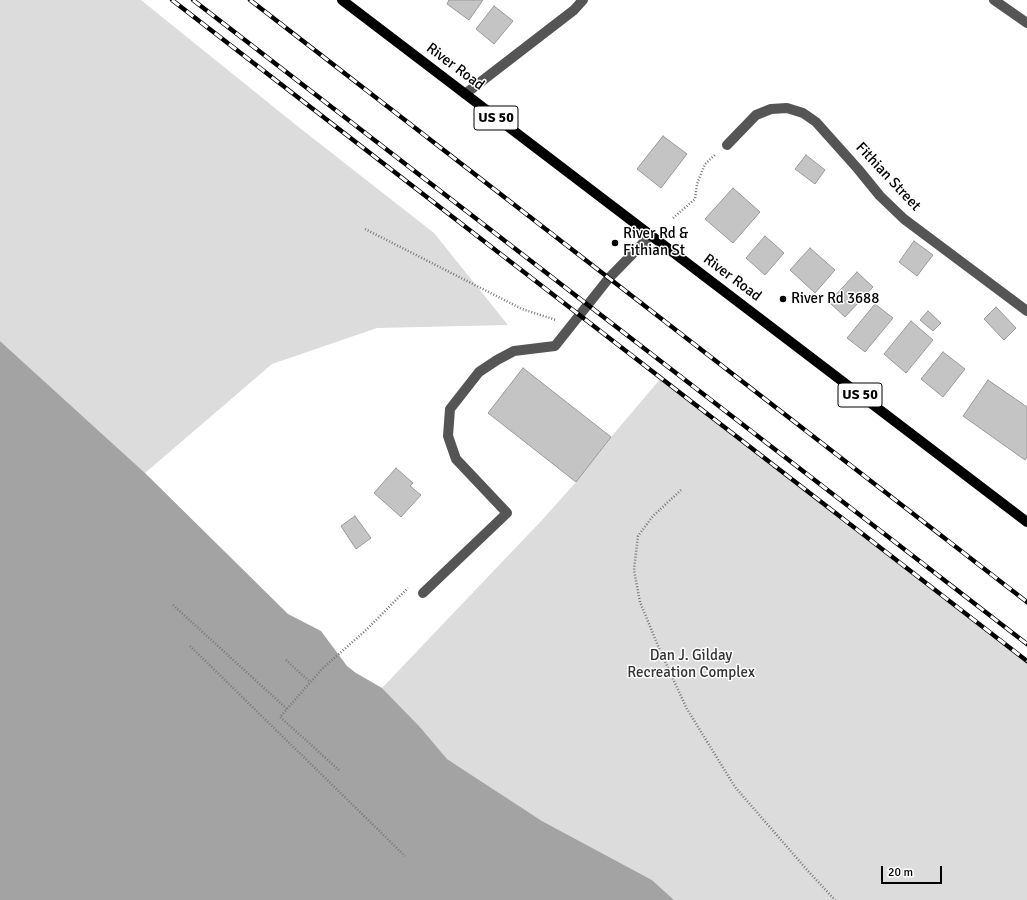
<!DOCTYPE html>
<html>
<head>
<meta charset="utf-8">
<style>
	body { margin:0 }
	#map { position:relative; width:1027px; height:900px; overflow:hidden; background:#fff; font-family:Signika,sans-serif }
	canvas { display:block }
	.scale { position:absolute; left:881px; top:866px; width:61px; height:18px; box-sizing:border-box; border:2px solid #000; border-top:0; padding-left:5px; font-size:12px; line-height:14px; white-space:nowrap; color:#000; -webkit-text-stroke:3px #fff; paint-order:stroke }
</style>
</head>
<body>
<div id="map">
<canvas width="1027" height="900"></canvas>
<div class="scale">20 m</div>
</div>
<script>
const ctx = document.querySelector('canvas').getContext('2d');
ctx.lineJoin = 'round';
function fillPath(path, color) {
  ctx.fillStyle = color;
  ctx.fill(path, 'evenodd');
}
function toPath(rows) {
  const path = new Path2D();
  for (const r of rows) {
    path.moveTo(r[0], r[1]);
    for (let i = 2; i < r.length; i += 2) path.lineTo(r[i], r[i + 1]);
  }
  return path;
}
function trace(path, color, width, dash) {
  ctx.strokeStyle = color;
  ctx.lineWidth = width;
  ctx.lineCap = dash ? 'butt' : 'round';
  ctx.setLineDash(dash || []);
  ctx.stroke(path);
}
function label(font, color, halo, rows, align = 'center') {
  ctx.font = font + ' Signika,sans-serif';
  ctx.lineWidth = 3;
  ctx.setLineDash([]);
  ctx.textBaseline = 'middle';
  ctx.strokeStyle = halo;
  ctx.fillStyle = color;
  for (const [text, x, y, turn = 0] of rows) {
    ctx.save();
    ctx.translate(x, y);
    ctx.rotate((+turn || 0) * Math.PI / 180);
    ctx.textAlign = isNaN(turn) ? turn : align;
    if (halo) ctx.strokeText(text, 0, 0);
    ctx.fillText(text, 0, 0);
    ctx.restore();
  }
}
fillPath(toPath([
	[0,0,141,0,296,125,434,233,508,325,377,328,272,364,145,473,0,341],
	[661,378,1027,661,1027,900,674,900,652,880,542,821,447,759,420,727,382,688,543,519,576,482,611,437]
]), '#dcdcdc');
fillPath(toPath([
	[0,341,145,473,288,614,321,631,347,666,356,673,382,688,420,727,447,759,542,821,652,880,674,900,0,900]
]), '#a3a3a3');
const building = toPath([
	[449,0,483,0,469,20,447,4,449,0],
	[494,6,513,21,494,44,476,29,494,6],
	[663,136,687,154,661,188,637,169,663,136],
	[806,155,825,170,815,184,795,169,806,155],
	[733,188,760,212,733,243,705,219,733,188],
	[765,236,784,253,765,275,746,258,765,236],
	[914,241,933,255,917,276,899,262,914,241],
	[810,248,835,270,815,293,790,270,810,248],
	[857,272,873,287,845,317,829,302,857,272],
	[875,304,893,318,865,352,847,338,875,304],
	[996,307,1016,328,1004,340,984,319,996,307],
	[928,311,941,323,933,331,920,320,928,311],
	[911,321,933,340,906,373,884,354,911,321],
	[943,352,965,369,943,397,921,379,943,352],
	[523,368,611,437,576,482,488,413,523,368],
	[988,380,1027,407,1027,457,1025,460,963,416,988,380],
	[396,468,413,483,410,486,421,495,401,517,374,493,396,468],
	[355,516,371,538,356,549,341,526,355,516]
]);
fillPath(building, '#c4c4c4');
trace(building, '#999', 1);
trace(toPath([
	[673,218,695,199,697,184,705,164,716,154],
	[365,229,522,309,556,320],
	[681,490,653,516,638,536,634,570,640,602,661,653,687,709,735,787,808,871,835,900],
	[173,605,287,709],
	[190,646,405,856],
	[286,660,310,682],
	[339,770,280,717,322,669,366,630,408,588]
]), '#777', 2.5, [1, 2]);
trace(toPath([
	[994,0,1027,23],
	[465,94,574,10,583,0],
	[727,145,756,115,771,109,787,108,803,113,816,122,858,169,880,196,904,219,1027,311],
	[423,593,507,513,456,459,448,436,450,409,479,372,497,360,514,351,555,346,609,278,651,235]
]), '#555', 10);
trace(toPath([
	[342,0,1027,522]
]), '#000', 10);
const rail = toPath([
	[172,0,1027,661],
	[193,0,1027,644],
	[250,0,1027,602]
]);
trace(rail, '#000', 4.5);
trace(rail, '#fff', 3, [9]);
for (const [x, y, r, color] of [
	[615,243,4,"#000"],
	[783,299,4,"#000"]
]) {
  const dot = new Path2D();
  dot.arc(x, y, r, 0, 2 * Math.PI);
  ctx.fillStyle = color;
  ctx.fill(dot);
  trace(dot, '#fff', 1.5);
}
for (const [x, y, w] of [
	[496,118,44],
	[860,395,44]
]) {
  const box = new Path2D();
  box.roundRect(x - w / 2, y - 12, w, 24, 3);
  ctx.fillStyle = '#fff';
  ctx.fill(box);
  trace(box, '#000', 1);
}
label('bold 14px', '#000', null, [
	["US 50",496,118],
	["US 50",860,395]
]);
label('15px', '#000', '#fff', [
	["River Road",455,67,37],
	["Fithian Street",888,177,47],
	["River Road",732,278,37]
]);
label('15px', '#000', '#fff', [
	["River Rd &",623,234],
	["Fithian St",623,251],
	["River Rd 3688",791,299]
], 'left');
label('15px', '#333', '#fff', [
	["Dan J. Gilday",691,656],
	["Recreation Complex",691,673]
]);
</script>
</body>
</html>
